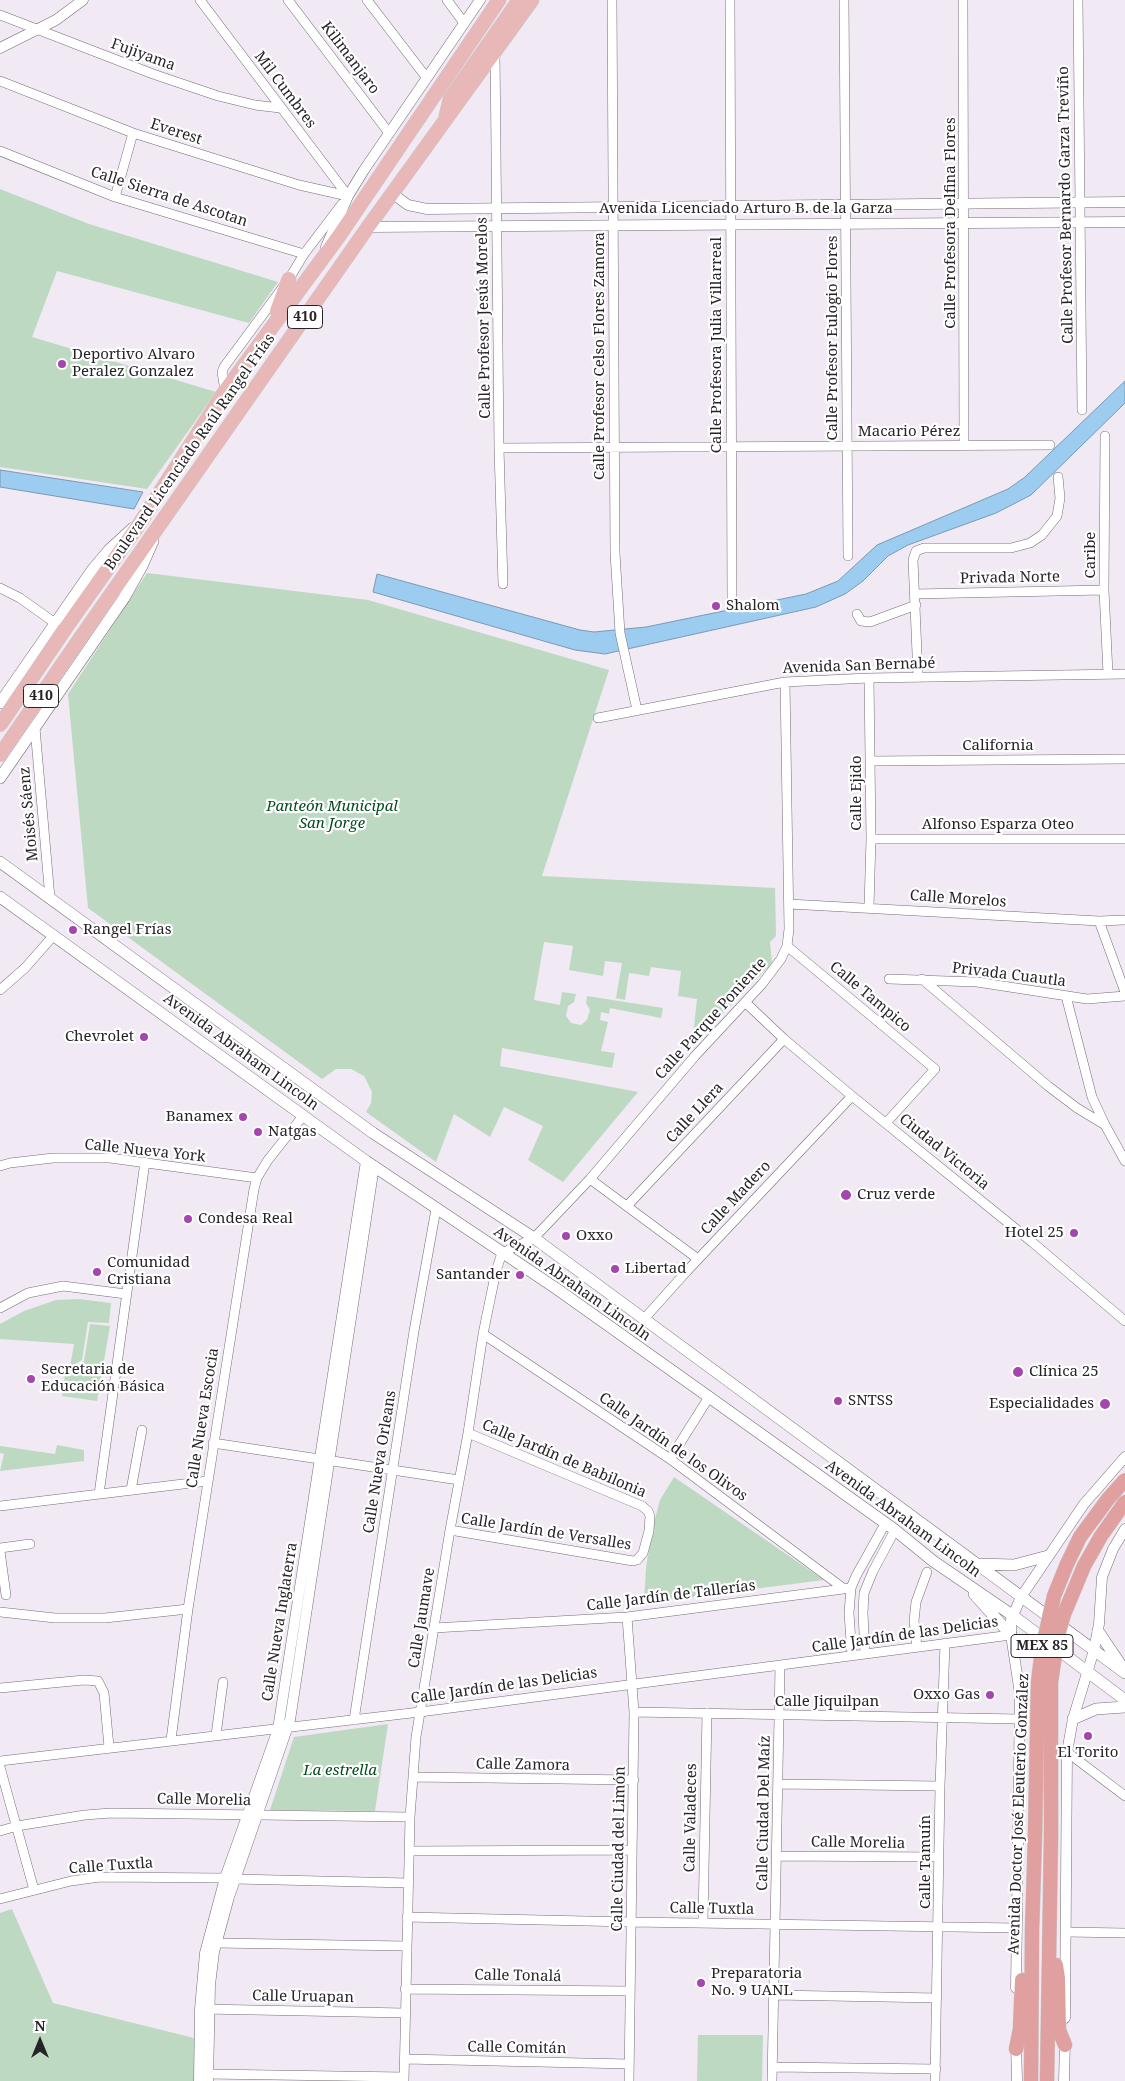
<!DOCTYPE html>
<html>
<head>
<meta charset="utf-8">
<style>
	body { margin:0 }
	#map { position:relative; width:1125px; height:2081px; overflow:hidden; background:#f1e9f4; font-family:"Noto Serif",serif }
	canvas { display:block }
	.north { position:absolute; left:15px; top:2016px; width:50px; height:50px; -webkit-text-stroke:4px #fff; paint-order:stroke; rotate:0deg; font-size:14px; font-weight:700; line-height:20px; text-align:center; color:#272428 }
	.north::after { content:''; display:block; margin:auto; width:18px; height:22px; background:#272428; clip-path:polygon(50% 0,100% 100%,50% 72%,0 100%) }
</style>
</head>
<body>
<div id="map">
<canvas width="1125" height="2081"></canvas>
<div class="north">N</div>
</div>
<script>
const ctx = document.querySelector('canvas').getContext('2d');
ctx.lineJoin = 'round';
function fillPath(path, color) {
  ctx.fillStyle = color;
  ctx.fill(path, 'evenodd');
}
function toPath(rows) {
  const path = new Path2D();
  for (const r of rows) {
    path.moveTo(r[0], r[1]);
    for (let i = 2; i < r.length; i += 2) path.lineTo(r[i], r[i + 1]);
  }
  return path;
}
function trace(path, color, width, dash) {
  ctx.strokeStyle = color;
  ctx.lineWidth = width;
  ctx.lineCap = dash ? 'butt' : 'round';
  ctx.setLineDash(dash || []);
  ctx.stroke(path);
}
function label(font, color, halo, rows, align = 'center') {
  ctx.font = font + ' "Noto Serif",serif';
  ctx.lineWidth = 4.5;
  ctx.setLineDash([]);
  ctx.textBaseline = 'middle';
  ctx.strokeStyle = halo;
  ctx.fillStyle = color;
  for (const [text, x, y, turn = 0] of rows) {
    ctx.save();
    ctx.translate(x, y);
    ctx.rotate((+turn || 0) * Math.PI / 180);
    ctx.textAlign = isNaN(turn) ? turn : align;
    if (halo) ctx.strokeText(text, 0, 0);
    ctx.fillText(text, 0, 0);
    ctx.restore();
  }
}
fillPath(toPath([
	[0,189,89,224,278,282,249,323,57,271,32,337,216,392,147,489,0,467],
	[147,573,368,600,609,670,542,876,775,888,776,936,770,942,772,963,692,1045,697,999,678,996,681,971,651,967,649,976,629,973,625,1000,616,998,622,963,605,961,603,976,569,970,573,946,544,942,534,1000,560,1005,562,992,576,994,574,1002,568,1006,566,1016,571,1023,581,1025,587,1020,590,1010,586,1003,587,996,663,1008,661,1018,610,1008,609,1014,601,1012,600,1020,608,1022,601,1051,615,1053,612,1068,502,1048,500,1066,638,1092,563,1182,528,1160,543,1126,504,1107,490,1137,454,1114,436,1162,366,1112,371,1103,372,1092,364,1076,351,1069,336,1069,322,1079,88,908,68,694],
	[79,1299,111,1303,109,1323,88,1322,82,1360,70,1367,74,1344,0,1339,0,1324,24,1311,56,1300],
	[90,1324,110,1326,97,1401,62,1396,65,1374,84,1361],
	[57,1445,84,1450,84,1461,0,1471,4,1454,0,1453,0,1446,55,1454],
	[674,1477,824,1580,644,1603,646,1568,652,1530,660,1500],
	[388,1724,375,1811,270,1810,294,1737],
	[12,1909,53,2003,194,2038,194,2081,0,2081,0,1913],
	[698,2035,763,2035,762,2081,697,2081]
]), '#bed9c2');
const water = toPath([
	[1125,381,1125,403,1031,495,996,513,908,545,888,556,863,581,845,594,816,607,605,654,575,650,373,592,377,574,580,630,594,632,646,627,806,594,838,581,877,545,1008,489,1025,477,1125,381],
	[0,470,143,492,134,509,0,487,0,470]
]);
fillPath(water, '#9cccf0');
trace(water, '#799ab4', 1);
const minor = toPath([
	[200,0,348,196],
	[288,0,389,133],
	[367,0,426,77],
	[447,0,464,23],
	[612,0,615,553,620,633,637,710],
	[730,0,732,599],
	[844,0,848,556],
	[963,0,964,445],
	[1078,0,1082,410],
	[0,15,153,74,218,96,255,105,280,108],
	[495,52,499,448,503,584],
	[0,81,133,133,299,185,348,196],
	[0,151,115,197,304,254],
	[115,197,133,133],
	[225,391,222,372,224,367,289,279,304,254,342,204],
	[1105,436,1104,590,1108,674],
	[499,448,1050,445],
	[0,588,20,598,55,623],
	[915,594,1104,590],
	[857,614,861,621,870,622,916,605],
	[918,677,913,560,916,551,924,548,1011,548,1030,543,1042,535,1057,516,1060,498,1058,477],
	[869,678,871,839,869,907],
	[598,718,785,682,869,678,1125,674],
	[35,728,50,898],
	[870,761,1125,759],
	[871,839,1125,839],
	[789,904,1099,921,1125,920],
	[1099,921,1125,992],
	[787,946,935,1069,886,1123],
	[889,979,977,982,1087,999,1125,996],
	[922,979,1048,1086,1077,1108,1105,1125],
	[0,990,25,968,54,935],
	[1066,996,1092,1097,1105,1125,1125,1161],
	[746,1003,784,1039,852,1096,1032,1242,1125,1321],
	[0,1166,10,1163,53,1158,110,1158,257,1178],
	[590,1179,698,1259],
	[627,1206,784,1039],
	[0,1308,28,1293,63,1286,126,1294],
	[643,1320,687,1271,852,1096],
	[483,1334,670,1459,843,1588],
	[213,1443,459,1480],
	[670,1459,709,1397],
	[131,1490,142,1430],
	[99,1494,145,1162],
	[0,1506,208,1481],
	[450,1530,633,1561,637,1560,643,1553,649,1531,650,1516,648,1511,642,1506,468,1433],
	[0,1548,30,1544],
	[0,1551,6,1595],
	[0,1612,55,1618,105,1618,188,1609],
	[627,1617,634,1712,629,2081],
	[434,1628,627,1617,851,1588],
	[917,1647,914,1621,916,1602,927,1572],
	[865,1654,863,1613,864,1593,873,1571,895,1530],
	[852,1656,849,1613,851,1588,856,1576,885,1524],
	[0,1688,84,1680,98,1681,104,1693,109,1747],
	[634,1712,1020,1719],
	[354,1720,414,1331,436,1209],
	[216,1735,223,1682],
	[171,1740,188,1609,254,1189,257,1178,268,1160,303,1116],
	[1067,1752,1125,1796],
	[0,1761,420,1712,1011,1635],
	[0,1767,34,1890],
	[413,1777,634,1780],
	[778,1784,940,1786],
	[0,1831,17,1826,85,1815,111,1813,410,1817],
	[409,1851,632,1850],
	[777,1856,939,1857],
	[235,1879,408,1883],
	[0,1899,71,1881,100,1877,225,1878],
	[407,1917,631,1922,1017,1928],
	[703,1922,707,1713],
	[1066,1932,1125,1933],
	[216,1943,406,1946],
	[405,1989,630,1991],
	[775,1995,937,1998],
	[203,2009,405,2013],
	[405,2059,629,2064],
	[772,2067,936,2069],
	[208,2074,404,2077],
	[404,2081,410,1817,416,1737,450,1530,468,1433,483,1334,496,1271,502,1253,534,1238,590,1179,695,1056,762,984,781,959,787,946,789,929,785,682],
	[772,2081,780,1666],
	[935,2081,940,1786,945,1643]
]);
const tertiary = toPath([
	[0,48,56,20,83,0],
	[393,194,408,205,427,209,1125,202],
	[368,227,1125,222],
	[326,247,348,196,364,170,480,0],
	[1016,1988,1020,1694,1011,1635,1011,1620,1021,1597,1084,1504,1125,1457],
	[1065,2018,1067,1752,1073,1719,1094,1650,1099,1624,1102,1577,1113,1549,1125,1529],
	[1016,2042,1017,2081],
	[199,2081,200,2009,205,1953,225,1878,278,1729,366,1161],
	[208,2081,210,1985,214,1952,229,1897,290,1720,374,1166],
	[1064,2081,1065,2040]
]);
const secondary = toPath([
	[0,703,93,569,109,550,133,528],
	[0,778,124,598,142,566,153,541],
	[0,862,373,1133,534,1238,1125,1673],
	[0,897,366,1161,557,1289,709,1397,895,1530,933,1561,1012,1615,1125,1700],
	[977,1564,1014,1565,1048,1556],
	[974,1594,1011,1635],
	[1098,1631,1123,1668],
	[1073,1719,1096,1709,1125,1707]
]);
const primary = toPath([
	[446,116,450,99,519,0],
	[277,311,289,279],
	[65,629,140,523,225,391,339,236,499,0],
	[81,637,368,227,532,0]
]);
const trunk = toPath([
	[1056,1965,1058,1978,1059,2030,1065,2045],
	[1016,2049,1020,2029,1022,1980],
	[1031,2081,1032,1931,1035,1835],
	[1047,2081,1051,1836]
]);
trace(minor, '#746c76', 10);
trace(tertiary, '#746c76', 11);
trace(secondary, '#746c76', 12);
trace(primary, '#cbcacb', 15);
trace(trunk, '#cbcacb', 15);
trace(minor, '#fff', 9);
trace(tertiary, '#fff', 10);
trace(secondary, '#fff', 11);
trace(primary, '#e7b8b7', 14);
trace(trunk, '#dfa09f', 14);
const primaryBridge = toPath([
	[0,725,65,629],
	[0,755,81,637]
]);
const trunkBridge = toPath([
	[1035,1835,1038,1682,1042,1650,1054,1596,1067,1564,1080,1537,1108,1499,1125,1480],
	[1051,1836,1051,1682,1058,1635,1064,1614,1084,1566,1101,1536,1125,1502]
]);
trace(primaryBridge, '#cbcacb', 15, []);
trace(trunkBridge, '#cbcacb', 15, []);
trace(primaryBridge, '#e7b8b7', 14);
trace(trunkBridge, '#dfa09f', 14);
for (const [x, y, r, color] of [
	[62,364,5,"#a446ae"],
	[716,606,5,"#a446ae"],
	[73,930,5,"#a446ae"],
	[144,1037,5,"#a446ae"],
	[243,1117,5,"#a446ae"],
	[258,1132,5,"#a446ae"],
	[846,1195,6,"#a446ae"],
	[188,1219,5,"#a446ae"],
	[1074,1233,5,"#a446ae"],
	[566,1236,5,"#a446ae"],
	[615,1269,5,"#a446ae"],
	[97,1272,5,"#a446ae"],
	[520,1275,5,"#a446ae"],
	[1018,1372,6,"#a446ae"],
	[31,1379,5,"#a446ae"],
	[838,1401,5,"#a446ae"],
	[1105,1404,6,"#a446ae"],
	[990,1695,5,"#a446ae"],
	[1088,1736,5,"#a446ae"],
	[701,1983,5,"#a446ae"]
]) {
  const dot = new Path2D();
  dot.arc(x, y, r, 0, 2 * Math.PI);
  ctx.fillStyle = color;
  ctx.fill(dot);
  trace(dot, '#fff', 2);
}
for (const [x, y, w] of [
	[305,317,35],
	[41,696,35],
	[1042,1646,62]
]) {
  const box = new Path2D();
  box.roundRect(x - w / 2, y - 11.5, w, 23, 4);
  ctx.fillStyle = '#fff';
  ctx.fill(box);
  trace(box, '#272428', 1);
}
label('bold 14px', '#272428', null, [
	["410",305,317],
	["410",41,696],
	["MEX 85",1042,1646]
]);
label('15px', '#272428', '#fff', [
	["Fujiyama",143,55,20],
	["Kilimanjaro",350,58,53],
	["Mil Cumbres",285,90,53],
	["Everest",176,132,18],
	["Calle Sierra de Ascotan",169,197,18],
	["Calle Profesor Bernardo Garza Treviño",1066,205,-91],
	["Avenida Licenciado Arturo B. de la Garza",746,209],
	["Calle Profesora Delfina Flores",951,223,-90],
	["Calle Profesor Jesús Morelos",484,318,-91],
	["Calle Profesor Eulogio Flores",833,338,-90],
	["Calle Profesora Julia Villarreal",717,345,-90],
	["Calle Profesor Celso Flores Zamora",600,356,-90],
	["Macario Pérez",909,432],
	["Boulevard Licenciado Raúl Rangel Frías",190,452,-55],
	["Caribe",1091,555,-90],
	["Privada Norte",1010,578,-1],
	["Avenida San Bernabé",859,666,-2],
	["California",998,746],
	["Calle Ejido",857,793,-90],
	["Moisés Sáenz",29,814,-95],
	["Alfonso Esparza Oteo",998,825],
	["Calle Morelos",958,899,4],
	["Privada Cuautla",1009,975,7],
	["Calle Tampico",870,997,40],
	["Calle Parque Poniente",711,1019,-48],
	["Avenida Abraham Lincoln",241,1052,36],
	["Calle Llera",695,1113,-47],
	["Calle Nueva York",145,1151,6],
	["Ciudad Victoria",944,1152,39],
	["Calle Madero",736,1198,-47],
	["Avenida Abraham Lincoln",572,1284,35],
	["Calle Nueva Escocia",203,1418,-81],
	["Calle Jardín de los Olivos",673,1447,35],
	["Calle Jardín de Babilonia",564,1459,23],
	["Calle Nueva Orleans",380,1462,-81],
	["Avenida Abraham Lincoln",903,1519,36],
	["Calle Jardín de Versalles",546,1532,9],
	["Calle Jardín de Tallerías",671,1596,-7],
	["Calle Jaumave",422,1618,-81],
	["Calle Nueva Inglaterra",280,1622,-81],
	["Calle Jardín de las Delicias",905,1635,-8],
	["Calle Jardín de las Delicias",504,1686,-8],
	["Calle Jiquilpan",827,1702],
	["Calle Zamora",523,1765,1],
	["Calle Morelia",204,1800,1],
	["Calle Ciudad Del Maíz",764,1813,-89],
	["Avenida Doctor José Eleuterio González",1019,1814,-88],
	["Calle Valadeces",691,1818,-89],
	["Calle Morelia",858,1843,1],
	["Calle Ciudad del Limón",619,1849,-89],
	["Calle Tamuín",926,1862,-90],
	["Calle Tuxtla",111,1866,-4],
	["Calle Tuxtla",712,1909,1],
	["Calle Tonalá",518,1976,1],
	["Calle Uruapan",303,1997,1],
	["Calle Comitán",517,2048,1]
]);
label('15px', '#272428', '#fff', [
	["Deportivo Alvaro",72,355],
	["Peralez Gonzalez",72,372],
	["Shalom",726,606],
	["Rangel Frías",83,930],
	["Chevrolet",134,1037,"right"],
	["Banamex",233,1117,"right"],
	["Natgas",268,1132],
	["Cruz verde",857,1195],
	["Condesa Real",198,1219],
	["Hotel 25",1064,1233,"right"],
	["Oxxo",576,1236],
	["Comunidad",107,1263],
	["Cristiana",107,1280],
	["Libertad",625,1269],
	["Santander",510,1275,"right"],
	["Secretaria de",41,1370],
	["Educación Básica",41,1387],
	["Clínica 25",1029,1372],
	["SNTSS",848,1401],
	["Especialidades",1094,1404,"right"],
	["Oxxo Gas",980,1695,"right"],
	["El Torito",1088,1753,"center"],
	["Preparatoria",711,1974],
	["No. 9 UANL",711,1991]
], 'left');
label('italic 15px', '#024c1e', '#fff', [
	["Panteón Municipal",332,807],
	["San Jorge",332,824],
	["La estrella",340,1771]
]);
</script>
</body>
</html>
